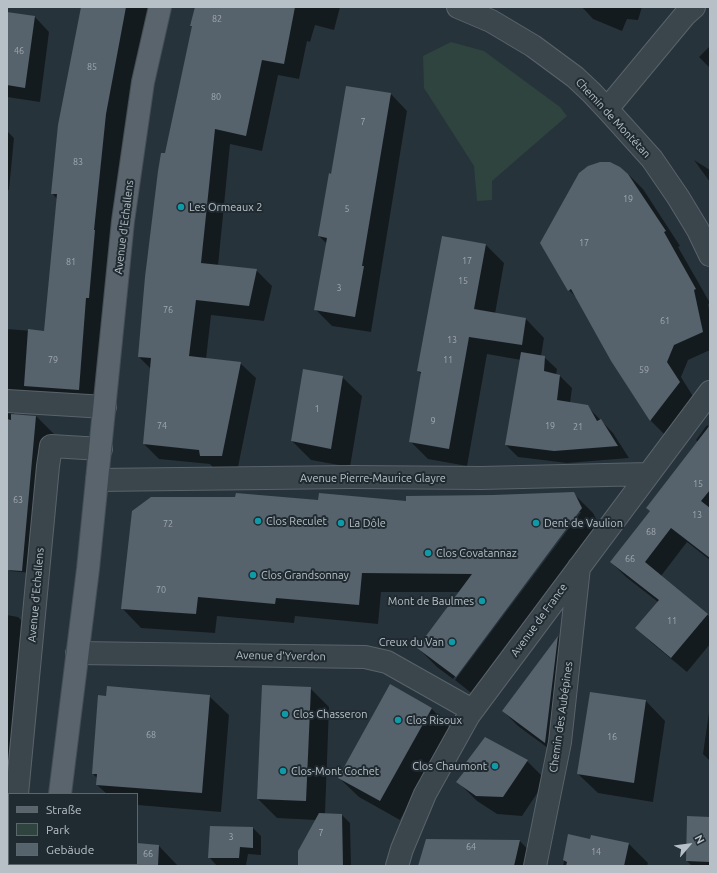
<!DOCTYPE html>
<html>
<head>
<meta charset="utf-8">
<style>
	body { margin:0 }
	#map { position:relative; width:717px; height:873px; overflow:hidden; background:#27333b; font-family:Ubuntu,sans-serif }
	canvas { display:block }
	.frame { position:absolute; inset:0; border:8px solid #b7c0c7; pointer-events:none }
	.legend { position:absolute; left:8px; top:793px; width:130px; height:72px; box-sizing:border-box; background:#202a31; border:1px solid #5c666d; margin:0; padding:5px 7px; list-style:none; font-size:12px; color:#b7c0c7 }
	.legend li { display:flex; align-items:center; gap:8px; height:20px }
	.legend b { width:20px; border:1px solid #5c666d }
	.north { position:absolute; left:669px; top:825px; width:40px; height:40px; -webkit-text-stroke:3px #202a31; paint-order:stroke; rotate:62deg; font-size:11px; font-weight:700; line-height:16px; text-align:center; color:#b7c0c7 }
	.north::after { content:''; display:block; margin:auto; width:14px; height:18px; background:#b7c0c7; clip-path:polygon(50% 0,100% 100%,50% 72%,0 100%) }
</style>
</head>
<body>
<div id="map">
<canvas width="717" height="873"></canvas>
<div class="frame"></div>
<ul class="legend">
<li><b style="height:5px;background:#59646c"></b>Straße</li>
<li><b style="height:11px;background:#2f433f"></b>Park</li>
<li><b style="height:11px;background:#56626c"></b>Gebäude</li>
</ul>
<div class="north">N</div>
</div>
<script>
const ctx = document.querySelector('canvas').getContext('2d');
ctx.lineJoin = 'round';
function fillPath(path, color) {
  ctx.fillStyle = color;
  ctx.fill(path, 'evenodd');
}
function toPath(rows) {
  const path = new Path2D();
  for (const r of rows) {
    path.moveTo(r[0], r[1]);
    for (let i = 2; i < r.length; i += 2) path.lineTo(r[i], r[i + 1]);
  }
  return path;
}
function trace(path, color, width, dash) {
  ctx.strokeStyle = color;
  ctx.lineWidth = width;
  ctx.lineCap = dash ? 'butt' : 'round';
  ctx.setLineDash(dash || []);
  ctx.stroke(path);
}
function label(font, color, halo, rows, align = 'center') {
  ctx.font = font + ' Ubuntu,sans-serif';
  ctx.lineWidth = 4;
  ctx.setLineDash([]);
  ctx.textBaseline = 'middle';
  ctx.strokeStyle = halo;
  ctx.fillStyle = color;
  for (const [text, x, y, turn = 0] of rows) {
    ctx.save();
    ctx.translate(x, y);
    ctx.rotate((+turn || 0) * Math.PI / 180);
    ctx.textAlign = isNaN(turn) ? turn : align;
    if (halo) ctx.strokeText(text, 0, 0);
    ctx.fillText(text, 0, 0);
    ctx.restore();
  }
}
fillPath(toPath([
	[451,42,484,51,560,107,567,116,492,181,492,200,477,201,474,166,424,88,423,56]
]), '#2f433f');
fillPath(toPath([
	[82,7,152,7,147,29,143,29,124,132,97,408,19,408,13,415,36,416,54,434,41,574,10,571,7,568,7,329,45,332,57,199,52,193],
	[196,7,340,7,334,30,315,25,310,42,307,41,299,79,278,75,262,151,230,144,218,266,256,270,272,286,264,321,211,315,206,359,240,363,256,378,237,472,216,471,210,464,159,459,144,444,151,369,139,357,166,154,193,28,191,25],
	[582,7,642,7,638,20,627,19,622,31,593,19],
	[7,13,35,17,49,32,40,102,7,97],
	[710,46,710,68,699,57],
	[391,94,407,111,371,332,332,326,315,309,327,244,319,236,332,175],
	[7,131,14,138,9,190,7,190],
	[694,160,710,170,710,182],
	[628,174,643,189,680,246,678,247,710,303,708,304,710,314,710,350,688,360,681,377,694,398,665,435,651,421,611,361,578,299,569,290],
	[443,237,486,245,504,263,495,314,526,319,544,338,541,356,544,357,557,369,556,375,560,376,572,388,570,403,587,406,613,433,629,458,567,463,518,457,506,445,521,360,487,354,467,466,428,459,410,441,422,375,418,371],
	[342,377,362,396,350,467,311,460,292,441],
	[707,425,710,428,710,560,687,542,661,576,710,617,710,644,687,672,652,643,637,628,658,602,626,577,611,562,651,512,698,442,696,440],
	[573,493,593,513,601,528,475,696,455,680,581,512,579,512,453,679,437,667,418,648,459,592,381,592,378,624,295,616,294,623,217,616,215,633,141,628,122,608,319,501,407,502],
	[7,615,18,617,38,636,20,774,7,773],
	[558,637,573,652,560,757,518,726,503,711],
	[310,688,329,707,325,814,342,815,350,823,351,866,299,866,316,820,277,818,258,799],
	[209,696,229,715,221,812,137,805,137,794,107,794,97,785,98,779,93,774],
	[646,701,665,721,653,802,598,793,578,774],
	[710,705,710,761,703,754],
	[431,708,450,728,400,820,359,797,339,778],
	[527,761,546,780,522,816,497,814,477,801,458,782],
	[710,818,710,866,692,866,687,861],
	[253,828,261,836,261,855,248,854,246,865,217,866,210,858],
	[569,836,591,840,629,844,648,863,647,866,563,866],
	[520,841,539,861,537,866,419,866],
	[137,844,159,846,178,866,89,866,89,864,137,864]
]), '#0007');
fillPath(toPath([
	[81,7,126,7,106,114,94,230,95,230,89,298,86,298,79,390,24,386,28,329,44,331,57,194,51,194,58,125],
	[195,7,295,7,284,64,262,60,246,136,215,129,201,263,257,269,249,306,196,300,189,356,241,362,222,456,200,456,199,450,143,444,151,358,138,357,145,277,158,171,161,153,165,153,192,26,190,26],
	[7,12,35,16,25,88,7,85],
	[346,86,391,93,362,266,364,266,355,317,314,310,327,238,318,236,329,173,331,174],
	[600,162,610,162,620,167,628,174,666,231,664,232,696,289,694,290,703,332,674,345,667,362,680,382,650,421,611,361,571,289,568,291,540,243,579,173,588,166],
	[442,236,486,244,474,309,526,318,522,345,469,337,449,449,409,442,421,372,417,371],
	[521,352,545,356,544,371,560,375,557,400,588,405,597,421,601,419,618,446,554,451,505,445],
	[303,369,343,376,331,449,291,441],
	[11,414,36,416,22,571,7,570,7,419,11,420],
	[710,425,710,490,701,501,710,508,710,558,671,528,645,562,708,614,671,658,635,628,659,600,610,562,650,511,646,508],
	[574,492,582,508,456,677,417,648,472,574,362,573,359,605,276,598,275,604,198,597,196,614,121,609,132,511,151,497,235,497,236,493,318,500,319,493,406,501,406,496,493,495],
	[558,636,545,743,502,711],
	[390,684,432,708,380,801,338,778],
	[262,685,311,687,306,801,257,799],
	[107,686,210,695,202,793,96,785,97,774,92,774,98,695,106,696],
	[590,692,646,700,634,783,577,774],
	[485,737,528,760,503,797,476,796,456,782,467,768,464,765],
	[319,813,342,814,343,866,298,866,298,851],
	[687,816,710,817,710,862,686,861],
	[210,826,253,827,253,848,240,847,239,858,208,858],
	[568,834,590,839,591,835,629,843,624,866,566,866,567,862,563,860],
	[426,839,520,840,514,866,418,866],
	[137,843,159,845,158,866,137,866]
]), '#56626c');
const minor = toPath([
	[458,7,491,21,533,46,575,77,591,92,607,109,652,159,678,197,698,230,710,255],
	[607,109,685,15,694,7],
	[7,401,105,407],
	[97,480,350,477,481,478,648,474],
	[77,653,365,657,387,662,472,710],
	[17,794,48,466,51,446,101,449],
	[7,863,9,850],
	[397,866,402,849,425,794,469,715,710,392],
	[535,866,560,742,579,567]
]);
const major = toPath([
	[60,794,88,569,123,221,143,82,160,7],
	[52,866,53,864]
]);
trace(minor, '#59636a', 24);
trace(major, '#444e55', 24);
trace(minor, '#3b454c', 22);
trace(major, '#59646c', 22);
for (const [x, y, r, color] of [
	[181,207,4,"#0f9aa8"],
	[258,521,4,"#0f9aa8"],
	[341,523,4,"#0f9aa8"],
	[536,523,4,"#0f9aa8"],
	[428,553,4,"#0f9aa8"],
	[253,575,4,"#0f9aa8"],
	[482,601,4,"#0f9aa8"],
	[452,642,4,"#0f9aa8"],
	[285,714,4,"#0f9aa8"],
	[398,720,4,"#0f9aa8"],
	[495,766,4,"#0f9aa8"],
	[283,771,4,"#0f9aa8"]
]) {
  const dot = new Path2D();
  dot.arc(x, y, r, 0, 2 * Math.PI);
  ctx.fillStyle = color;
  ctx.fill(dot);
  trace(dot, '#202a31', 1.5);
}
label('9px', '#9fa8b0', null, [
	["82",217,19],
	["46",19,51],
	["85",92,67],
	["80",216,97],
	["7",363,122],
	["83",78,162],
	["19",628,199],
	["5",347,209],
	["17",584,243],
	["17",467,261],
	["81",71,262],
	["15",463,281],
	["3",339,288],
	["76",168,310],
	["61",665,321],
	["13",452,340],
	["79",53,360],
	["11",448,360],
	["59",644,370],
	["1",317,409],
	["9",433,421],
	["74",162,426],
	["19",550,426],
	["21",578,427],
	["15",698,484],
	["63",18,500],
	["13",697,515],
	["72",168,524],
	["68",651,532],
	["66",630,559],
	["70",161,590],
	["11",672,621],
	["68",151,735],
	["16",612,737],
	["7",321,833],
	["3",231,837],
	["64",471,847],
	["14",596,852],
	["66",148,854]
]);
label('11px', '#b7c0c7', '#202a31', [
	["Chemin de Montétan",613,118,47],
	["Avenue d'Echallens",124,227,-83],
	["Avenue Pierre-Maurice Glayre",373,478],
	["Avenue d'Echallens",36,595,-85],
	["Avenue de France",539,620,-54],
	["Avenue d'Yverdon",281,656,1],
	["Chemin des Aubépines",561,717,-82]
]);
label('11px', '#b7c0c7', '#202a31', [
	["Les Ormeaux 2",189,207],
	["Clos Reculet",266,521],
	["La Dôle",349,523],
	["Dent de Vaulion",544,523],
	["Clos Covatannaz",436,553],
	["Clos Grandsonnay",261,575],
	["Mont de Baulmes",474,601,"right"],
	["Creux du Van",444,642,"right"],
	["Clos Chasseron",293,714],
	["Clos Risoux",406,720],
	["Clos Chaumont",487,766,"right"],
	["Clos-Mont Cochet",291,771]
], 'left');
</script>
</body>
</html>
